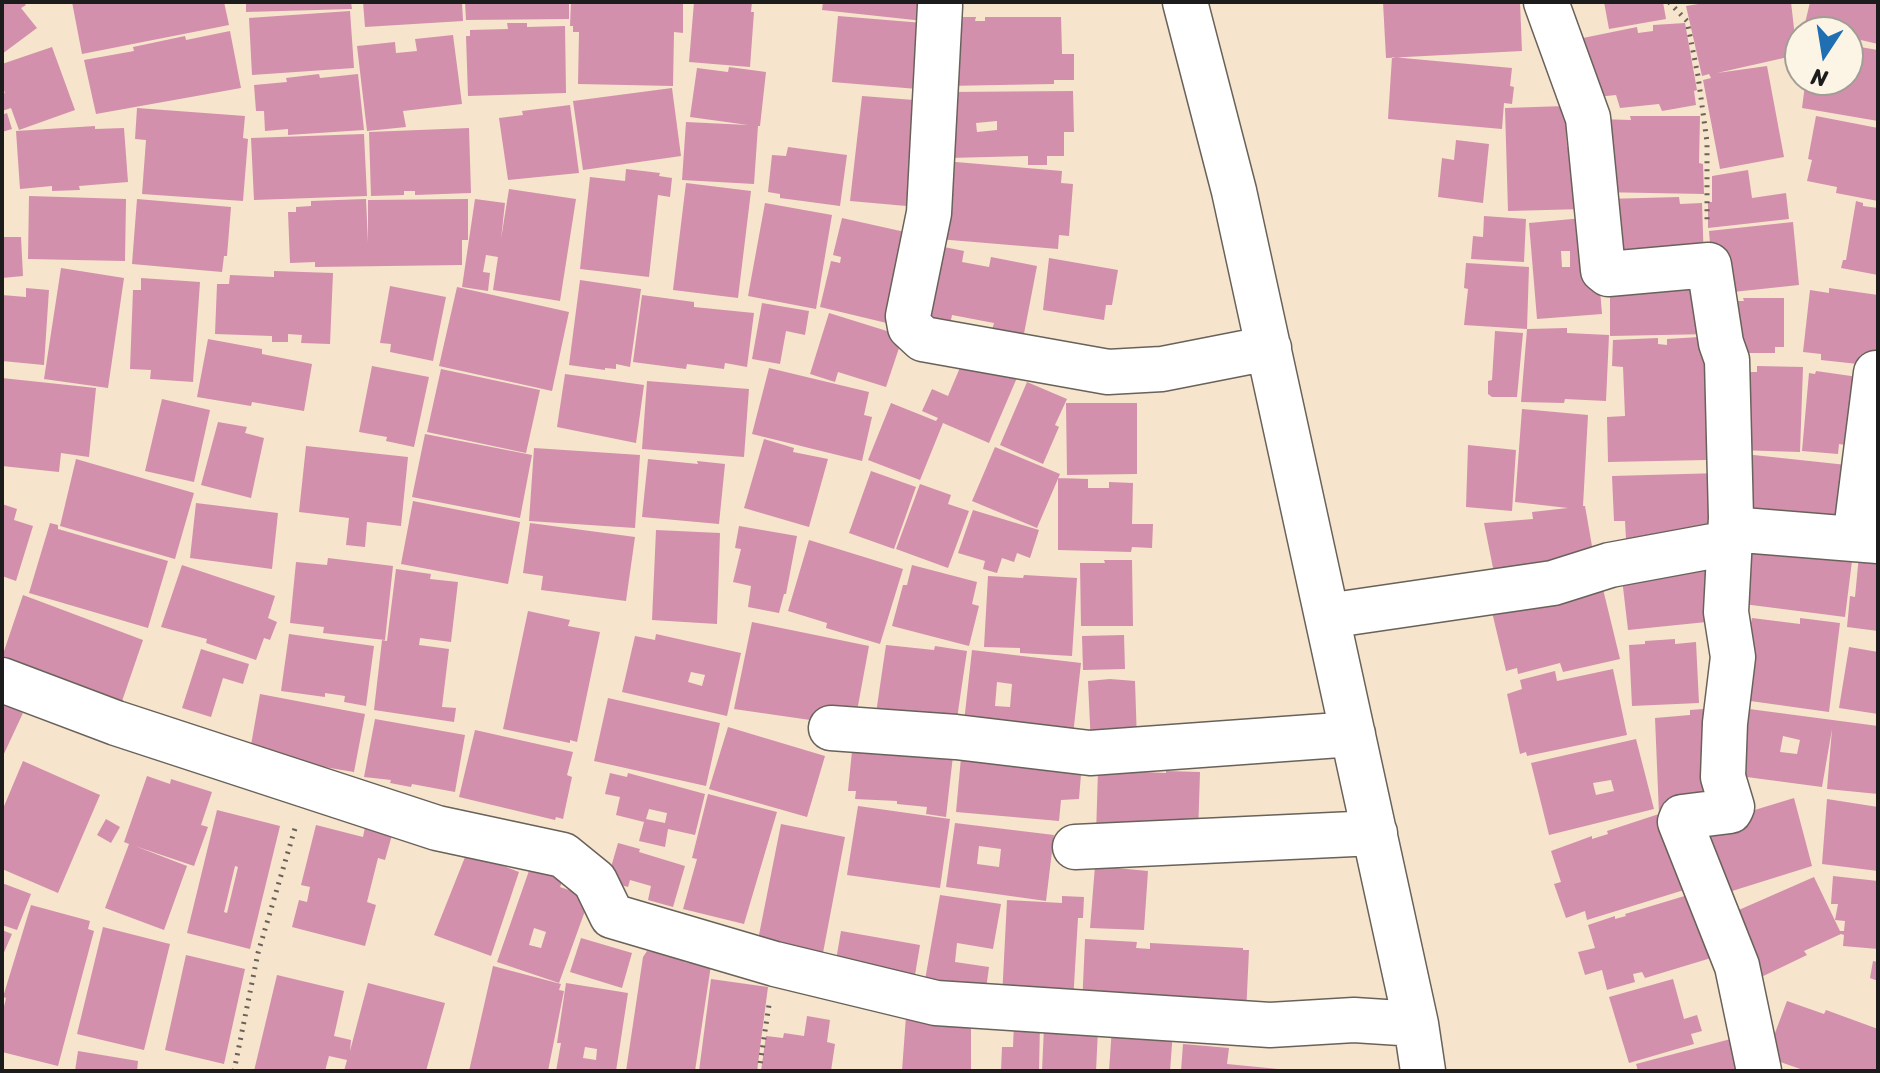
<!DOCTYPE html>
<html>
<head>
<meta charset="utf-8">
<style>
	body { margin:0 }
	#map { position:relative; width:1880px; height:1073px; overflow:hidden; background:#f7e4cc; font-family:Sriracha,sans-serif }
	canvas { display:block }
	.frame { position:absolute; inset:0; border:4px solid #1c1c1c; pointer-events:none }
	.north { position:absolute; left:1784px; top:16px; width:80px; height:80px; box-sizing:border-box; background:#fcf5e5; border:2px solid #a29e95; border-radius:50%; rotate:192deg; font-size:22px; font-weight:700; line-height:32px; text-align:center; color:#1c1c1c }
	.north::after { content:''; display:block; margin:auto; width:28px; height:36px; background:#1f6fb2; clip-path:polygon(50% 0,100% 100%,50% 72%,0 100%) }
</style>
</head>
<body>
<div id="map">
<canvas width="1880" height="1073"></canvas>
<div class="frame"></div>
<div class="north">N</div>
</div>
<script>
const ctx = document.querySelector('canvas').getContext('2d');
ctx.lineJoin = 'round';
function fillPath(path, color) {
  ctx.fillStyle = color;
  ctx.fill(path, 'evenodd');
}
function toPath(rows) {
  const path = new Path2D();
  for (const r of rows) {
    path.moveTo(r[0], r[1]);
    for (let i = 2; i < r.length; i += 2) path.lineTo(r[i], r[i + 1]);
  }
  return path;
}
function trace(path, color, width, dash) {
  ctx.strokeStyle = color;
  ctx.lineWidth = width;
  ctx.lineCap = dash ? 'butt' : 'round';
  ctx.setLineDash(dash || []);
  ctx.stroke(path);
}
fillPath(toPath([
	[2,2,23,2,26,5,21,8,37,28,2,54],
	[72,2,224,2,229,25,82,54],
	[246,2,351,2,352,9,246,12],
	[363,2,462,2,463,21,365,27],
	[465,2,569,2,569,19,466,20],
	[571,2,683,2,683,33,674,32,673,86,578,84,579,32,573,32,573,26,570,26],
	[694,2,752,2,751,12,754,12,750,67,689,62],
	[823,2,935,2,933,22,822,10],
	[1383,2,1520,2,1522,51,1386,58],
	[1604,2,1663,2,1666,19,1609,29],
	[1710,2,1791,2,1797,55,1717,73,1767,66,1784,157,1720,169,1703,80,1711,78,1709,74,1702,76,1686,6],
	[1810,2,1878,2,1878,44,1848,37,1848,32,1803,32],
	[350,11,354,68,252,75,249,18],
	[838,16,935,24,930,90,832,82],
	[944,17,976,17,975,21,985,21,985,17,1061,17,1062,54,1074,54,1074,80,1054,80,1054,84,945,86],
	[507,23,527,23,527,27,565,26,566,93,468,96,466,36,470,36,470,30,508,29],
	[1685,23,1697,90,1694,91,1696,105,1662,111,1659,104,1620,108,1616,95,1587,98,1578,39,1637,27,1638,33,1653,31,1653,25],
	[230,31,241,88,96,114,84,60,134,51,133,47,185,36,186,40],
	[453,35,462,104,403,111,406,127,367,131,357,46,395,42,396,53,417,51,415,39],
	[1848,45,1878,50,1878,121,1802,108,1805,85,1799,84,1799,80,1848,80],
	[52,47,75,110,19,130,11,108,2,111,2,94,5,93,2,86,2,64],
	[1392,57,1512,68,1510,86,1514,87,1512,104,1504,103,1502,129,1388,119],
	[729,67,766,72,760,126,758,126,754,184,682,180,686,122,748,125,690,117,697,68,728,72],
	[319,74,320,78,358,74,364,130,288,135,288,129,265,131,264,111,256,111,254,85,287,82,286,78],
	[672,88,681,156,583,170,573,101],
	[1073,91,1074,132,1064,132,1064,156,1047,156,1047,165,1028,165,1028,156,948,158,947,92],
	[997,121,997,130,977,132,976,123],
	[862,96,927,101,918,207,850,201],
	[570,105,579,173,508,180,499,118,523,115,522,111],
	[1565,106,1567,147,1577,146,1584,209,1508,211,1505,108],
	[137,108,245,116,243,138,248,139,243,201,142,194,146,140,135,139],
	[7,113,12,129,2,132,2,115],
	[1630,116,1700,116,1699,163,1703,164,1704,194,1597,192,1598,119,1631,120],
	[1816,116,1878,128,1878,201,1836,193,1837,187,1807,181,1812,160,1808,159],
	[95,126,95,129,124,128,128,182,79,186,80,190,52,191,52,186,20,189,16,131],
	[469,128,471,193,415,195,415,191,404,191,404,195,371,196,369,132],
	[364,134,367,196,254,200,251,138],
	[1456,140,1489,144,1483,203,1438,197,1442,158,1454,160],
	[788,147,847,155,840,206,780,198,780,194,768,192,772,155,786,156],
	[944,161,1062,171,1061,183,1073,184,1069,236,1059,235,1058,249,938,239],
	[626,169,660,173,659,176,672,178,670,197,658,195,649,277,580,269,590,177,625,181],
	[1748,170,1752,198,1786,193,1789,219,1708,228,1708,202,1712,202,1712,176],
	[686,183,751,191,738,298,673,290],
	[509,189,576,199,560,301,493,290,498,257,486,255,483,272,490,273,488,291,462,287,475,199,505,203,501,239],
	[29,196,126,199,125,261,28,259],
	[1679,197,1680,204,1702,203,1704,263,1608,269,1606,199],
	[137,199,231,207,227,256,224,256,222,272,132,264],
	[366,199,368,243,368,200,468,199,468,240,462,240,462,265,315,267,315,262,290,263,288,212,296,212,296,207,311,206,311,201],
	[1856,201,1863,203,1863,206,1878,208,1878,275,1841,268,1843,260,1846,260],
	[765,203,832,215,816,309,748,296],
	[1484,216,1526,219,1524,262,1471,259,1473,236,1483,237],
	[1594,217,1602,314,1537,319,1529,223],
	[1561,251,1570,251,1570,267,1562,267],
	[842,218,923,236,895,325,820,307,831,261,840,263,841,257,833,255],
	[1793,222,1799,285,1714,294,1709,231],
	[2,237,21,237,23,276,2,278],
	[929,244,964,251,962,262,989,267,991,257,1037,266,1022,344,990,337,994,323,952,315,949,330,913,322],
	[1049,258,1118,270,1112,305,1106,305,1104,320,1043,310],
	[1466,263,1529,267,1527,329,1464,325,1468,289,1464,288],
	[61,268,124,278,108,388,44,379],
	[274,271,333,273,330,344,301,343,302,335,288,334,288,342,272,342,272,336,215,334,217,284,229,284,230,275,274,277],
	[1708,273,1712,334,1610,336,1610,279],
	[141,278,200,282,193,382,150,379,151,370,130,369,133,290,141,290],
	[580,280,641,289,630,367,616,364,616,369,605,368,605,370,569,365],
	[390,286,446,297,433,361,390,352,391,344,380,343],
	[457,287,569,312,552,391,439,366],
	[26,288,49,290,44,365,2,361,2,295,26,297],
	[1829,288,1878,295,1876,366,1821,360,1821,354,1803,352,1810,290,1829,293],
	[642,295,694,302,694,307,754,313,747,367,725,363,724,369,687,364,686,369,633,362],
	[1743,298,1784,298,1784,347,1775,347,1775,353,1725,353,1724,301,1744,301],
	[762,303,809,311,805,335,786,331,780,364,752,359],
	[829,313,903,336,886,387,838,372,835,382,810,374],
	[1567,328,1567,333,1609,335,1606,401,1565,399,1564,403,1521,402,1527,329],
	[1495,331,1523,333,1517,397,1492,397,1488,394,1488,381,1492,380],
	[1715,336,1726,465,1707,467,1706,460,1608,462,1607,417,1625,416,1623,367,1612,366,1613,340,1658,338,1658,344,1667,345,1667,339],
	[208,339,262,349,262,354,312,364,304,411,252,402,251,406,197,397],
	[967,351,1019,373,989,443,943,423,920,480,868,460,891,403,936,421,938,418,922,411,932,389,948,396],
	[372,366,429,377,414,447,386,441,387,437,359,432],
	[1757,366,1803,367,1800,452,1736,450,1738,372,1757,372],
	[769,368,869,392,864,415,872,417,862,461,752,434],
	[441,369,540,390,526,453,427,432],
	[1816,371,1858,377,1860,447,1839,444,1838,454,1802,451,1809,373,1815,374],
	[565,374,644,385,636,443,557,427],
	[2,378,96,388,89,457,61,453,59,472,2,466],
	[647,381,749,389,744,457,642,449],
	[1027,382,1067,399,1055,425,1059,427,1043,464,1000,445],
	[162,399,210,410,194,482,145,471],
	[1066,403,1137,403,1137,474,1067,475],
	[1522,409,1588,415,1583,506,1585,506,1596,569,1496,583,1484,523,1533,519,1532,512,1568,508,1515,502],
	[218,422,247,427,245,433,264,438,251,498,201,485],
	[425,434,532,455,520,518,412,497],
	[764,439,794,448,793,452,828,459,809,527,744,508],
	[1468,445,1516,450,1512,511,1466,507],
	[306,446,408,457,401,526,367,522,365,547,346,545,349,518,299,512],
	[995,447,1060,474,1037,528,972,501],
	[534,448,640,455,635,528,529,521],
	[1744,454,1856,466,1849,530,1737,517],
	[76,459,194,493,175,559,60,526],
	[648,459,698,464,697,461,725,464,719,524,642,517],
	[871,471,916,487,894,549,849,533],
	[1721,473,1723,535,1626,539,1625,521,1614,521,1612,476],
	[1058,478,1088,479,1088,488,1109,488,1109,482,1133,483,1132,524,1153,524,1152,548,1132,547,1131,552,1058,550],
	[920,484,951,495,948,504,969,511,948,568,896,549],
	[413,501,520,522,508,584,401,564],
	[196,503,278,513,272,569,190,558],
	[2,504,17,509,14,520,33,526,16,581,2,576],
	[973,510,1039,530,1030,558,1017,553,1014,562,1002,558,997,573,983,569,985,561,958,553],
	[50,523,58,525,58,529,168,561,148,628,29,593],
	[530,523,635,537,626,601,541,590,543,576,523,573],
	[739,526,797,536,786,594,784,594,779,613,748,607,751,586,733,582,741,549,735,548],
	[656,530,720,533,717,624,652,620],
	[809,540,903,569,880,644,826,628,827,623,788,611],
	[1736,540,1853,553,1845,617,1728,602],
	[1719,555,1726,620,1628,630,1621,570],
	[1859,555,1878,557,1878,631,1847,627,1850,596,1855,597],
	[328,558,393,566,385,640,323,633,324,627,290,623,296,562,327,565],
	[1104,560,1132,560,1133,626,1081,626,1080,563,1105,563],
	[182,565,275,596,268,618,277,622,270,640,264,638,256,660,206,643,207,639,161,627],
	[912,565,977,582,972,604,979,606,969,646,892,626,903,585,907,585],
	[396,569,431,574,430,579,458,582,451,642,420,638,419,645,449,649,442,707,456,708,454,722,374,710,382,640,387,641],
	[1024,575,1077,578,1072,656,1020,653,1020,648,984,647,988,576,1023,578],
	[1603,589,1620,659,1563,672,1560,663,1518,674,1517,668,1506,671,1492,612],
	[23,595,143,640,120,707,2,670,2,657],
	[528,611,570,620,568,626,600,632,577,742,570,740,570,743,503,729],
	[1752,618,1800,624,1800,618,1840,623,1829,712,1736,699],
	[752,622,869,646,855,722,838,724,734,709],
	[289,634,374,646,366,706,344,702,345,696,325,693,325,697,281,691],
	[656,634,741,653,727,716,622,692,635,636,655,640],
	[691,672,705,675,702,686,688,682],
	[1124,635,1125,669,1083,670,1082,636],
	[1675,639,1675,644,1696,642,1699,703,1632,706,1629,645,1645,644,1645,641],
	[886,645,934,650,935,646,967,651,956,725,875,720],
	[1849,647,1878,652,1878,714,1839,708],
	[201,649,249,664,243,684,223,678,211,717,182,708],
	[972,650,1081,663,1072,744,963,731],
	[997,682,1012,684,1010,707,995,706],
	[1613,669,1627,735,1527,756,1526,752,1520,754,1507,694,1522,689,1520,680,1555,671,1557,681],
	[1110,679,1135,681,1137,741,1091,746,1088,681],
	[260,694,365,714,354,772,324,767,323,771,248,762],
	[608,698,720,723,706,786,594,761],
	[2,702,23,713,2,758],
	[1734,707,1878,726,1878,794,1827,789,1832,729,1822,787,1724,774],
	[1783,736,1800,740,1797,754,1780,752],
	[1716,708,1723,809,1663,813,1697,886,1587,920,1585,911,1566,918,1554,884,1561,882,1551,851,1592,836,1592,839,1608,834,1607,831,1659,814,1655,718,1690,715,1690,710],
	[375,719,465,735,455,792,412,784,411,787,390,783,391,780,364,777],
	[728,727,825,756,807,817,709,789],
	[475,730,573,752,567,775,572,777,563,819,556,817,555,820,459,797],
	[1636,739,1654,809,1549,835,1531,763],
	[1611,780,1614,791,1596,795,1593,783],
	[853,741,954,747,946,817,926,814,927,807,897,804,897,801,855,799,856,791,848,791],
	[962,747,1082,762,1079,799,1061,800,1059,821,956,812],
	[23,761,100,795,58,893,2,869,2,811],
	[1142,770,1142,772,1166,773,1166,771,1200,772,1198,835,1096,835,1098,771],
	[610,773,627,777,628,773,705,794,695,835,668,829,665,847,639,841,644,822,616,815,620,797,605,794],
	[649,809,667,813,665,823,646,819],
	[147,776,170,784,171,779,212,792,201,825,208,827,194,866,135,846,187,866,164,930,105,908,129,844,124,842],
	[708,794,777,812,744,924,683,909,697,859,692,858],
	[1794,798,1812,866,1713,897,1689,830],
	[1827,799,1878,807,1878,871,1822,864],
	[858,806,950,819,940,888,847,875],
	[217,810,280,826,250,949,187,933],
	[235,866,238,867,227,913,224,912],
	[106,819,120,827,111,843,97,835],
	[955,823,1054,835,1046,901,946,887],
	[979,846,1001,849,999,867,977,864],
	[781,824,845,837,822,958,757,945],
	[316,825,363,837,365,827,392,835,385,860,378,858,367,902,376,905,365,946,292,927,299,900,307,902,310,887,301,885],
	[618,843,640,849,639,852,685,866,673,907,648,900,651,886,630,880,628,887,607,881],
	[467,852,519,872,491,956,434,935],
	[531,865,564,877,560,887,590,897,559,983,497,962],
	[534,928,546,932,541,948,529,945],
	[1095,866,1148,871,1144,930,1090,928],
	[1833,876,1878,881,1878,949,1843,946,1844,935,1841,934,1804,951,1807,955,1755,980,1725,916,1814,877,1840,931,1844,931,1845,921,1835,920,1838,904,1831,904],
	[2,883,31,894,17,930,2,925],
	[1701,891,1721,955,1645,978,1642,972,1633,974,1635,982,1607,990,1602,970,1585,975,1578,952,1595,948,1588,925,1615,916,1615,919,1626,916,1625,914],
	[940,895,1001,904,993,949,957,943,955,962,989,967,986,989,925,980],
	[1062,896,1084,897,1083,918,1078,918,1073,1002,1002,998,1007,900,1062,903],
	[31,905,90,921,88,929,94,931,58,1066,2,1052,2,1015,6,998,3,997],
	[103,927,170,944,144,1050,77,1034],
	[2,930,12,934,2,957],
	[841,931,920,945,914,981,835,966],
	[581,938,632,953,622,988,570,972],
	[1085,939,1137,942,1136,948,1150,949,1150,943,1243,948,1243,950,1249,950,1246,1015,1082,1007],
	[647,951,685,957,684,962,711,965,695,1071,626,1071,643,957],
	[186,955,245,969,224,1064,165,1050],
	[1873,961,1878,962,1878,981,1870,978],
	[493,966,561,984,559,990,564,991,548,1071,469,1071],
	[277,975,344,991,334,1036,351,1040,350,1051,368,983,445,1003,426,1071,344,1071,347,1060,329,1056,325,1071,254,1071],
	[711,979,768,987,757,1071,699,1071],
	[1673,979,1684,1019,1697,1015,1702,1031,1691,1034,1694,1044,1629,1063,1609,997],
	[566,983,628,993,616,1071,556,1071,561,1043,557,1043],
	[585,1047,597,1049,596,1060,583,1058],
	[1787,1001,1824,1014,1826,1010,1878,1029,1878,1071,1806,1071,1766,1057],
	[807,1016,830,1020,827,1042,835,1044,831,1071,761,1071,766,1036,783,1038,784,1033,804,1036],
	[906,1016,971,1021,971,1071,902,1071],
	[1014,1023,1040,1023,1039,1071,1001,1071,1002,1047,1013,1047],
	[1044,1027,1098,1030,1096,1071,1042,1071],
	[1112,1027,1173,1031,1170,1071,1109,1071],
	[1742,1036,1751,1071,1638,1071,1636,1064],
	[1183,1044,1229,1048,1227,1064,1278,1069,1278,1071,1181,1071],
	[78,1051,138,1061,137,1071,75,1071]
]), '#d290ac');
const minor = toPath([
	[1185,2,1234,191,1416,1024,1423,1071],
	[1546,2,1588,118,1603,270,1608,274,1709,265,1721,343,1727,360,1731,518,1726,612,1733,657,1725,723,1723,777,1732,807,1730,811,1682,817,1680,822,1737,966,1759,1071],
	[940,6,929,213,908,316,910,327,923,339,1108,372,1162,369,1269,348],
	[1730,529,1878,541],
	[1855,539,1876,373],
	[1327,616,1553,583,1610,565,1729,543],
	[2,680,116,723,437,828,563,855,595,881,612,916,775,964,936,1003,1270,1025,1354,1020,1416,1024],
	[831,728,956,737,1090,753,1353,734],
	[1075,847,1375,833]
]);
trace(minor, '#69625a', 47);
trace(toPath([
	[1669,2,1687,21,1698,76,1707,142,1707,224],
	[234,1071,258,953,296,825],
	[759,1071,769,1005]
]), '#69625a', 5, [2, 6]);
trace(minor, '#fff', 44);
</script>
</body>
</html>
